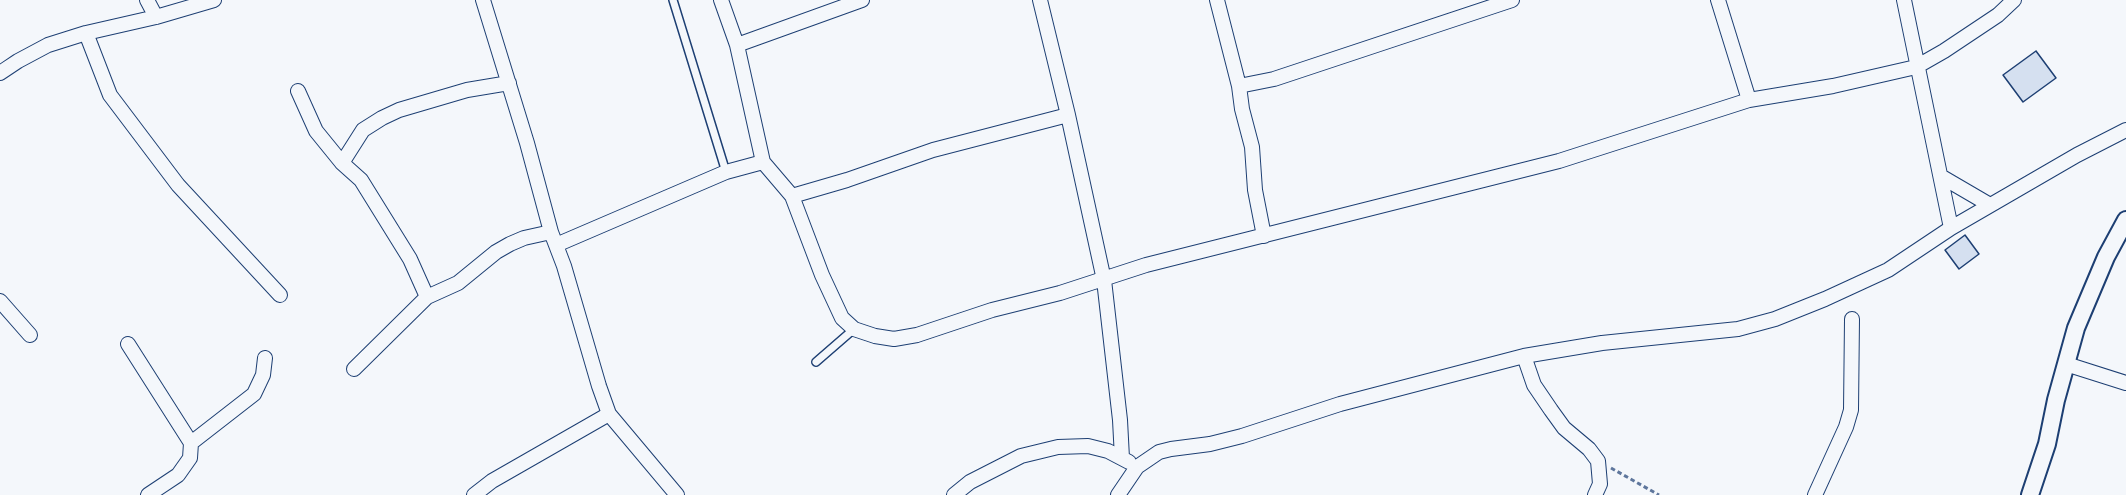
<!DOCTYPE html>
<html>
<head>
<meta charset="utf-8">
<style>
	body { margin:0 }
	canvas { display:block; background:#f4f7fb }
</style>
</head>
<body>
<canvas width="2126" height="495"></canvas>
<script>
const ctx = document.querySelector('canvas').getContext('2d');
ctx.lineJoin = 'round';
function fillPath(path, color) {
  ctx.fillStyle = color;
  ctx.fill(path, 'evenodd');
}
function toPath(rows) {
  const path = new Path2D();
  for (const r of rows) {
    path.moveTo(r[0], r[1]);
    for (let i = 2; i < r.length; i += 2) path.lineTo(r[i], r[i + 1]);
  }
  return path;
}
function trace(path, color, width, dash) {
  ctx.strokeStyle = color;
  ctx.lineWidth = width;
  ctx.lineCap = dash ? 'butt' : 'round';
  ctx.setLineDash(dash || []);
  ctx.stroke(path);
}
const building = toPath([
	[2036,51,2056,78,2023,102,2003,75,2036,51],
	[1965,235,1979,254,1959,269,1945,250,1965,235]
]);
fillPath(building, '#d5e0f0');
trace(building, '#1d3f73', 1.5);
const service = toPath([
	[673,0,726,172],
	[816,362,854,329]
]);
const minor = toPath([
	[147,0,156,17],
	[483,0,527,143,551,232,564,266,599,386,609,414,677,495],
	[721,0,737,45,763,162,792,196,822,275,842,318,854,329,875,336,894,339,917,335,992,310,1060,293,1146,265,1559,161,1749,100,1833,86,1916,67,1944,51,1998,15,2014,0],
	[1040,0,1068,115,1104,280,1120,420,1122,458],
	[1217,0,1239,86],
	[1718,0,1749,100],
	[1904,0,1951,228],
	[86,33,110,95,178,185,280,295],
	[737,45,862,0],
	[0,73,18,61,48,45,86,33,156,17,214,0],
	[298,91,316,131,342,163,361,180,410,259,427,297],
	[342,163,363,130,382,118,399,110,467,90,509,83],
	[1942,177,1990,205],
	[792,196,847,180,933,150,1068,115],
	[1264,236,1255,190,1252,147,1242,109,1239,86,1274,79,1512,0],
	[556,245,726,172,763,162],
	[0,301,30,335],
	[128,344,191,443,190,458,178,475,148,495],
	[1524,356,1534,385,1551,410,1564,428,1589,449,1598,461,1600,484,1595,495],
	[2066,364,2126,383],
	[354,369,427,297,458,283,496,252,510,244,524,238,551,232],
	[191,443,254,394,263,375,265,358],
	[474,495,492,481,609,414],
	[954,495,970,482,1021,456,1058,447,1088,446,1108,451,1129,462],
	[1118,495,1137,467,1159,452,1171,449,1210,444,1242,436,1340,404,1524,356,1602,343,1738,329,1775,319,1825,299,1888,270,1951,228,2077,155,2126,130],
	[1815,495,1846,427,1851,410,1852,319]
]);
const tertiary = toPath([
	[2030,495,2047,444,2056,400,2076,328,2106,257,2126,220]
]);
trace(service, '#1d3f73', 10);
trace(minor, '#1d3f73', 16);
trace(tertiary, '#1d3f73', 20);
trace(toPath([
	[1611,468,1659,495]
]), '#5e769c', 3, [4.5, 3]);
trace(service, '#f4f7fb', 7);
trace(minor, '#f4f7fb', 14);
trace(tertiary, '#f4f7fb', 16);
</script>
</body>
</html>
